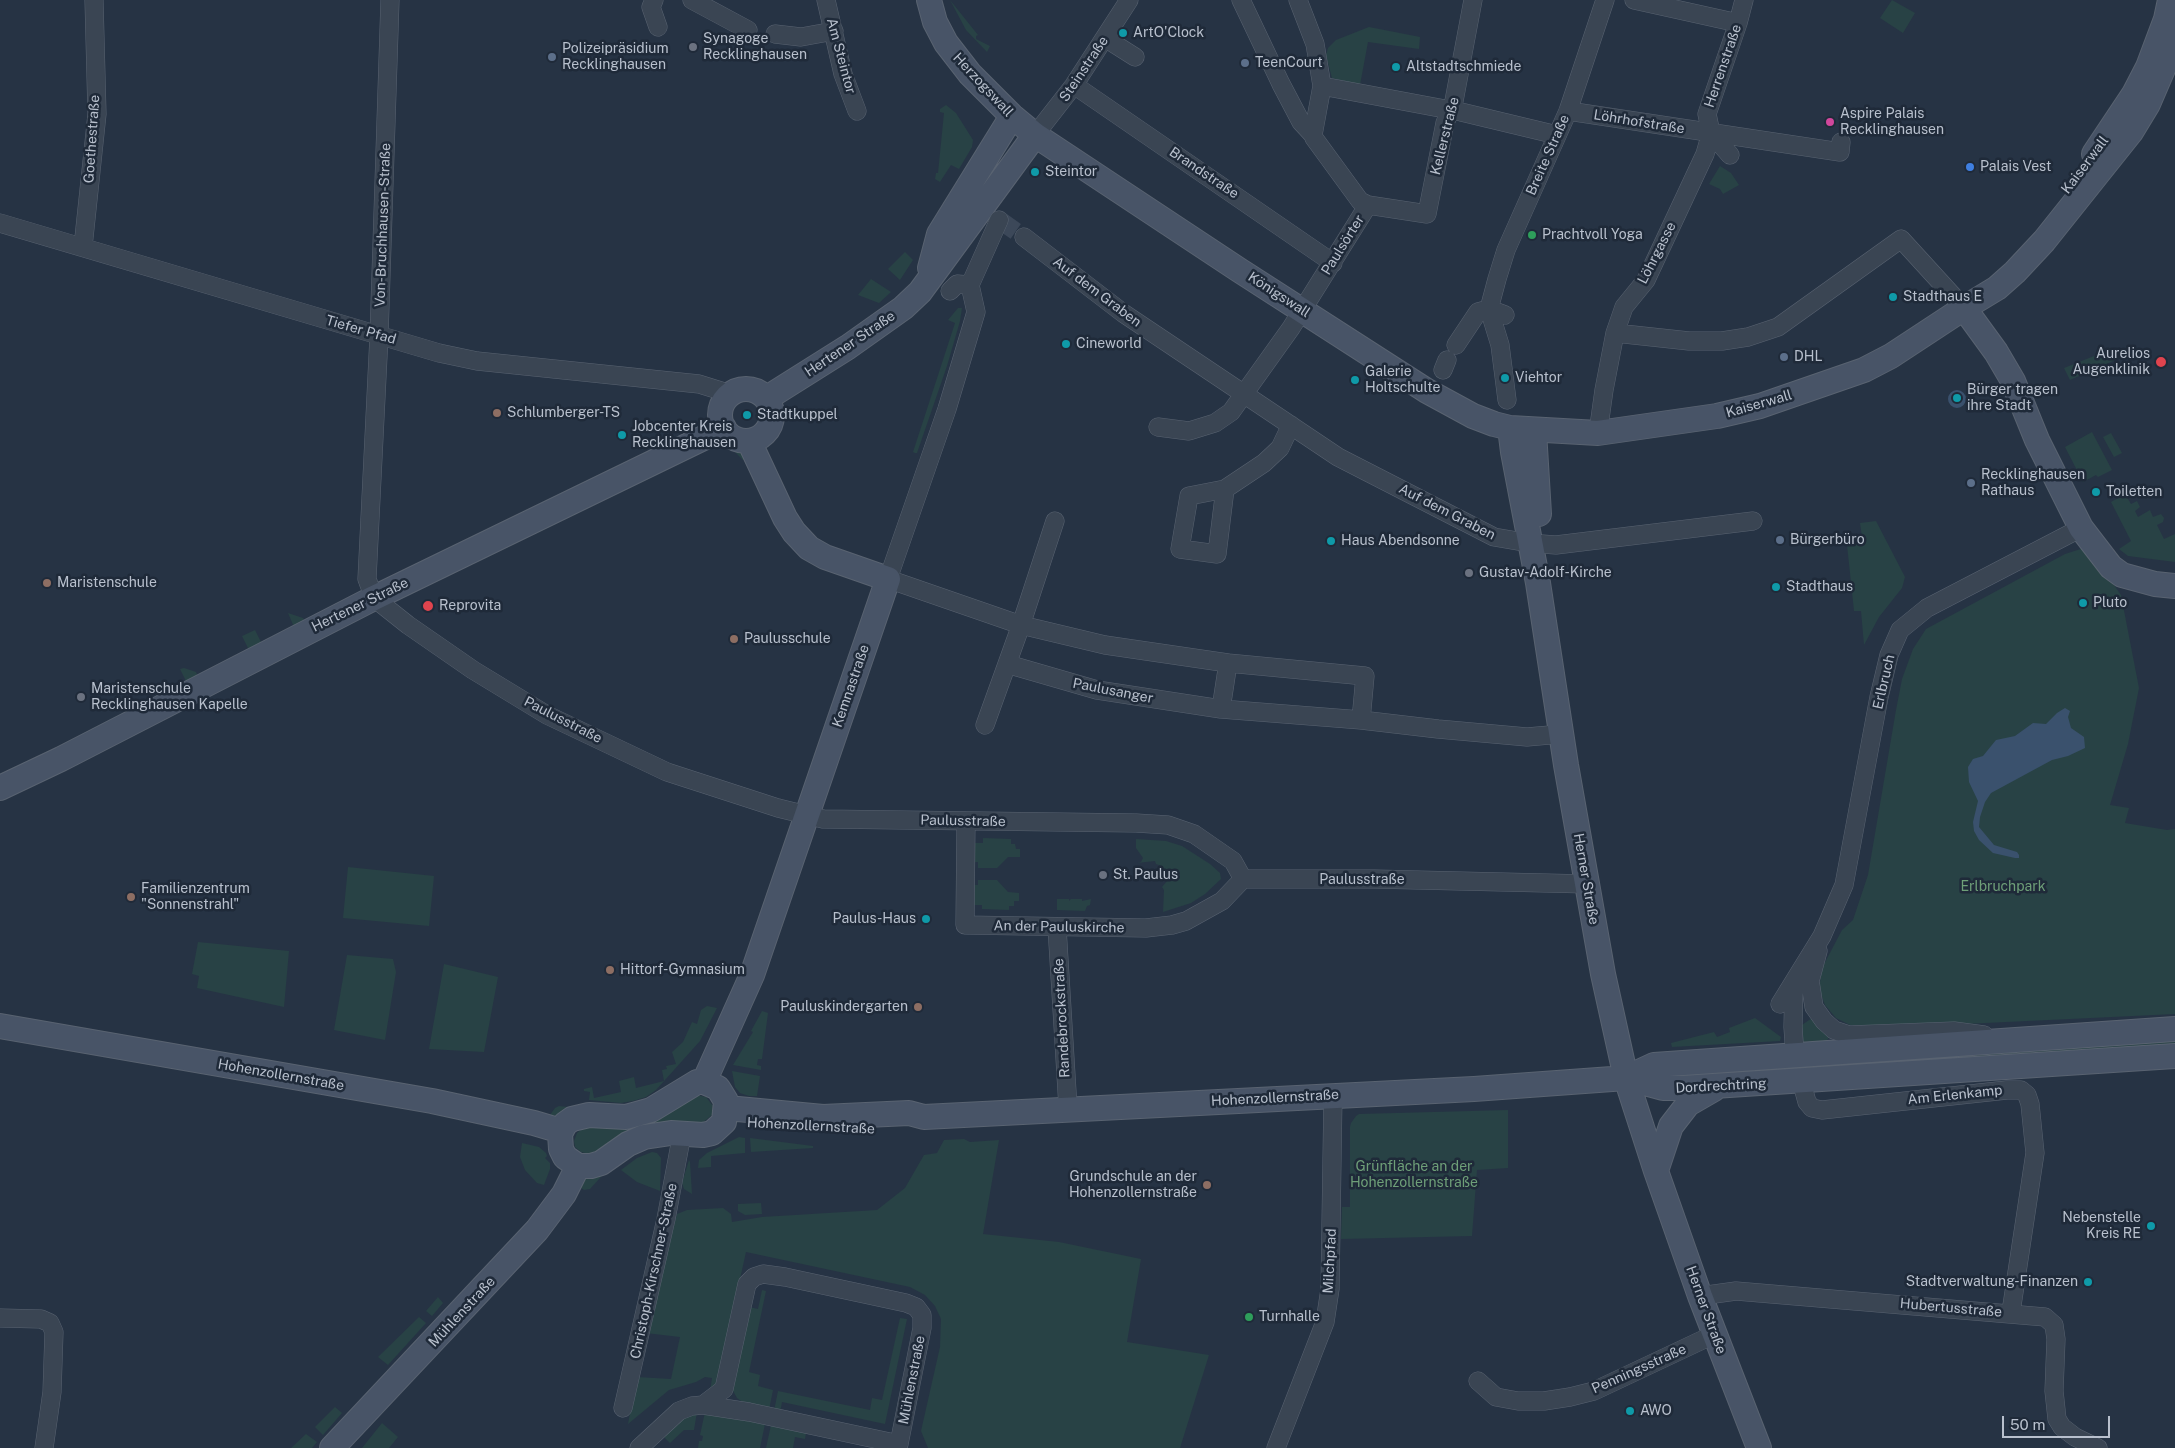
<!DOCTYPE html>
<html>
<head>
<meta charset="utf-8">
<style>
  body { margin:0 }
  #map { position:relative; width:2175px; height:1448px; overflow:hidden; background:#263344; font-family:"Public Sans",sans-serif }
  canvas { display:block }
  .scale { position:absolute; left:2002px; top:1416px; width:108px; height:22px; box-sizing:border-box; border:2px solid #b8c0cd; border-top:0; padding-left:6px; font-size:15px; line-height:18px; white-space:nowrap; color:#b8c0cd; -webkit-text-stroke:4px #1f2a39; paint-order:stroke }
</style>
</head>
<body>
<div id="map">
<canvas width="2175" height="1448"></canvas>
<div class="scale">50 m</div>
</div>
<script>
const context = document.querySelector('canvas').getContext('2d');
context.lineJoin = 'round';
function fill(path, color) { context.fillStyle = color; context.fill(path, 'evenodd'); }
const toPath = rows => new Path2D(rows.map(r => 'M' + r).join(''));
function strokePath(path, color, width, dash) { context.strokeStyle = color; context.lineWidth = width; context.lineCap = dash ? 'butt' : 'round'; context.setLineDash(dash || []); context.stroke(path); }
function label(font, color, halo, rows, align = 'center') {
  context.font = font + ' "Public Sans",sans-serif'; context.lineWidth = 5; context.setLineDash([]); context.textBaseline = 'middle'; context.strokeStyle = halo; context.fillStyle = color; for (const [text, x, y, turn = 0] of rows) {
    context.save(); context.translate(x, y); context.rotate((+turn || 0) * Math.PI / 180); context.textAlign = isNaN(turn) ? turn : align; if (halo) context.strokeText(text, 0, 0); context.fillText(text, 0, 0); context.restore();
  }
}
fill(toPath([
  [950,0,978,35,976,36,976,39,990,46,987,52,966,30],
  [1892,0,1915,13,1903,33,1880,18],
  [1369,27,1420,37,1419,49,1368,42,1360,85,1332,78,1326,55,1328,48,1336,40],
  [946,105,956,113,973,140,972,147,959,169,951,165,940,182,935,179,936,173,938,173,944,113,940,112,940,109],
  [1720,166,1731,173,1739,185,1723,194,1720,189,1709,184],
  [905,252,913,260,900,280,888,269],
  [871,279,891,292,879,303,858,295],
  [958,308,962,308,960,321,947,366,917,453,915,453,913,452,955,323,948,320],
  [2114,348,2120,358,2070,380,2064,368],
  [2092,432,2112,470,2098,477,2096,475,2083,482,2065,447],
  [2111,433,2122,453,2114,457,2103,437],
  [717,442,734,444,747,458,743,460,731,448,720,448],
  [2125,494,2131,504,2137,501,2140,507,2135,511,2138,517,2150,510,2153,517,2161,514,2164,518,2163,522,2157,525,2164,539,2175,534,2175,562,2128,556,2119,549,2131,541,2111,502],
  [1876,521,1905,577,1902,588,1879,617,1864,645,1861,611,1854,611,1847,545,1863,544,1860,523],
  [2087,547,2121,595,2139,688,2128,744,2110,805,2129,808,2125,823,2167,830,2175,829,2175,1014,1880,1028,1850,1025,1836,1018,1825,1005,1819,989,1822,968,1842,930,1853,920,1868,875,1896,710,1902,679,1913,649,1926,629,2065,554],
  [288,613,303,618,305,622,294,627],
  [255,630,262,644,249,650,242,636],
  [184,668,196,672,198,677,187,683,180,669],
  [983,838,1011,839,1011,844,1015,844,1016,849,1020,849,1020,857,1008,857,997,868,978,868,978,862,973,862,973,843,983,843],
  [1136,839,1166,841,1182,846,1210,864,1220,873,1221,879,1205,894,1191,903,1163,912,1164,890,1162,887,1167,881,1167,873,1162,866,1156,864,1155,861,1137,863,1141,862,1143,858,1136,848],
  [348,867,434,876,429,926,343,918],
  [978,880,997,880,1008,892,1019,893,1019,901,1014,901,1014,906,1009,906,1009,910,982,909,982,905,972,905,973,885,978,885],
  [1057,899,1069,899,1069,901,1071,899,1082,899,1082,901,1091,899,1090,905,1087,906,1085,911,1057,910],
  [198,942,289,951,284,1007,197,988,199,976,192,974],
  [347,955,393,959,396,972,385,1040,334,1030],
  [444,964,498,977,484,1052,429,1049],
  [707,1006,717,1008,700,1041,656,1090,646,1097,633,1101,621,1103,589,1100,590,1092,584,1091,584,1089,592,1087,594,1098,621,1092,619,1081,634,1077,636,1088,664,1081,662,1070,667,1069,666,1066,676,1064,672,1052,683,1042,692,1022,697,1024,701,1010],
  [762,1011,768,1013,762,1059,758,1059,757,1065,761,1066,761,1070,733,1065,753,1032,751,1031],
  [1755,1018,1781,1037,1780,1041,1672,1047,1671,1043,1714,1032,1717,1037,1730,1032,1729,1028],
  [1812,1018,1829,1037,1828,1039,1826,1041,1800,1042,1799,1027],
  [2175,1036,2175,1049,1666,1080,1665,1074],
  [732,1071,760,1076,757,1096,749,1096,740,1093,735,1087],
  [696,1095,706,1097,713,1106,712,1115,701,1124,594,1155,581,1152,575,1147,574,1141,577,1133,587,1125],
  [559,1106,577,1108,559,1116,550,1115,555,1108],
  [1508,1110,1508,1168,1477,1170,1472,1236,1341,1239,1342,1207,1350,1207,1350,1127,1351,1123,1356,1116,1359,1114],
  [739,1137,745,1138,745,1153,711,1156,711,1167,698,1168,699,1160,707,1153],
  [750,1138,813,1146,813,1148,751,1152],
  [964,1139,970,1142,999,1140,983,1234,1059,1242,1141,1259,1127,1342,1209,1355,1180,1448,928,1448,921,1431,940,1347,941,1319,935,1306,925,1295,910,1287,746,1252,717,1383,710,1392,712,1378,705,1377,696,1382,669,1390,628,1424,637,1377,671,1379,680,1337,646,1333,677,1214,687,1210,723,1208,731,1214,732,1222,762,1217,877,1210,905,1188,924,1155,937,1153,944,1140],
  [522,1143,539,1147,546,1153,547,1156,545,1158,550,1163,550,1169,544,1185,537,1183,525,1170,520,1157],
  [652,1152,657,1153,661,1158,660,1191,637,1182,621,1170,637,1158],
  [689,1160,690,1162,692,1194,684,1189,682,1183],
  [610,1167,590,1189,584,1190,580,1187,588,1176],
  [761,1203,762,1214,745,1215,738,1211,738,1204],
  [762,1290,766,1291,749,1372,760,1375,758,1386,773,1390,769,1410,745,1404,737,1398,732,1389,749,1307,758,1309],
  [438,1297,443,1303,432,1316,426,1311],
  [419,1317,426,1323,388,1365,378,1357],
  [900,1318,907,1319,885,1424,782,1402,780,1413,774,1411,778,1391,870,1410,872,1398,882,1400],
  [335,1407,342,1413,323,1435,315,1427],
  [697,1412,694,1430,684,1430,670,1443,663,1436,678,1420],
  [705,1412,765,1424,760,1448,698,1448,699,1441,702,1441,703,1436,700,1435],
  [382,1423,398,1437,389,1448,362,1448],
  [771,1425,806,1433,805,1439,795,1437,793,1448,766,1448],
  [306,1434,317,1442,312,1448,291,1448]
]), '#284245');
fill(toPath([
  '1948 399a9 9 0 1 1 18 0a9 9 0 1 1-18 0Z',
  [2065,708,2070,711,2068,717,2071,728,2084,737,2085,748,2068,756,2052,760,1991,793,1985,802,1980,817,1979,827,1994,845,2017,852,2019,855,2019,858,2015,858,1993,853,1979,840,1974,831,1973,822,1978,801,1969,782,1968,767,1973,759,1983,756,1996,740,2015,736,2033,723,2046,724,2057,713]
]), '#3a516d');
strokePath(toPath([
  [1001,221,1024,237]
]), '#3c4859', 18, [18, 9]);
const street = toPath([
  [390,0,379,336,367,579,374,598,408,625,473,670,547,715,667,772,778,808,823,819,1136,823,1168,825,1194,834,1233,861,1243,879],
  [654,0,651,7,658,27],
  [692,0,748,30],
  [826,0,843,74,857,111],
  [1241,0,1281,84,1301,122,1313,135],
  [1298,0,1315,44,1322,86,1313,135,1314,138,1360,201,1368,205,1427,214,1445,123,1454,101,1473,0],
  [1634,0,1738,23],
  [775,34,801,37,834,31],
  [1105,38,1135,57],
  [1074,85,1333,263],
  [1322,86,1461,112,1557,135],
  [1568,111,1840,152,1841,142],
  [1035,135,1074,85,1129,0],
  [1730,155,1711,133,1707,114,1738,23,1744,0],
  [999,220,970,285,976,312,947,409,888,579,1021,625,1055,521],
  [0,223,439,353,477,361,699,384,731,394],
  [1024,237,1123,313,1338,457,1494,537,1529,543],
  [83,247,97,114,94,0],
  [950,291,957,284,970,285],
  [1615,333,1689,341,1722,341,1748,337,1778,327,1901,239,1964,308],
  [1456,345,1478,312,1489,309,1505,315],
  [1443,370,1447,360],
  [1507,400,1500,345,1489,309,1497,279,1506,250,1568,111,1605,0],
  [1158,427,1189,431,1215,423,1231,412,1291,328,1368,205],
  [1598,433,1604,390,1615,333,1624,307,1646,280,1705,154,1711,133],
  [1225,489,1217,554,1180,549,1189,496,1225,489,1264,463,1280,448,1291,425],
  [1542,544,1556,545,1753,521],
  [1221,709,1228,663],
  [1361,720,1365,676,1228,663,1105,645,1021,625,1007,664,1097,690,1221,709,1361,720,1438,729,1527,737,1561,734],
  [985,725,1007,664],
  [966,821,965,925,1146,928,1172,925,1186,921,1222,901,1243,879],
  [1243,879,1374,879,1588,884],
  [1057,927,1068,1108],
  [1818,951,1810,981,1814,1007,1824,1021,1834,1030,1849,1035,1954,1031,1984,1035],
  [1794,982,1793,1027,1795,1057],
  [1780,1004,1822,936,1844,885,1879,697,1889,655,1900,630,1927,608,2081,528],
  [1801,1080,1807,1102,1812,1108,1822,1110,2007,1090,2021,1090,2027,1095,2030,1104,2035,1153,2011,1312],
  [1700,1296,1736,1291,2045,1317,2054,1325,2056,1339,2054,1391,2057,1419,2062,1427,2075,1437,2098,1448],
  [0,1318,41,1319,50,1323,54,1332,52,1392,44,1448],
  [1478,1381,1496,1397,1518,1401,1544,1401,1570,1397,1594,1391,1715,1334],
  [623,1408,666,1219,682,1134],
  [639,1448,679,1411,692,1406,703,1405,749,1412,899,1444,922,1328,922,1315,916,1307,906,1303,785,1277,763,1274,754,1277,747,1284,724,1389,703,1405],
  [1276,1448,1325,1322,1330,1289,1333,1095]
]);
const secondary = toPath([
  [929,0,935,22,946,43,970,74,1012,116,1035,135,1239,270,1427,391,1473,416,1494,424,1510,428,1598,433,1717,416,1760,406,1864,370,1891,356,1964,308,1997,288,2015,272,2044,241,2131,132,2148,104,2175,41],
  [2094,154,2134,94,2148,67,2166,19,2170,0],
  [930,268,939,234,1012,116],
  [1964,308,1996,352,2013,381,2037,440,2081,528,2111,567,2122,575,2155,584,2175,586],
  '720 415a26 26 0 1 1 52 0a26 26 0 1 1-52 0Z',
  [767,398,848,347,903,308,920,292,1035,135],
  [1510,428,1513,452,1538,583,1566,765,1603,974,1626,1078,1656,1171,1700,1296,1759,1448],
  [1534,431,1539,514],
  [0,788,61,759,374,598,724,428],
  [0,1026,432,1101,534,1123,561,1131],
  [1626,1078,1663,1088,1683,1088,2175,1056],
  [697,1082,704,1082,718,1088,726,1101,724,1122,712,1133,703,1135,671,1133,644,1137,628,1144,601,1163,591,1166,578,1166,565,1157,561,1149,560,1134,565,1124,572,1119,589,1115,626,1117,651,1110,697,1082],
  [704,1082,752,975,888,579,825,557,809,548,794,532,785,518,749,441],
  [727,1108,823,1117,909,1113,924,1117,1474,1089,1626,1078,1654,1065,2175,1029],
  [1656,1171,1671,1126,1688,1104,1714,1089],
  [332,1448,537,1230,564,1194,578,1166]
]);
strokePath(street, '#596371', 19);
strokePath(secondary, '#596371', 26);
strokePath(street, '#3a4553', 18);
strokePath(secondary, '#485467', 24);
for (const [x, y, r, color] of [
  [1123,33,5,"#0f9aa8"],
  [693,47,5,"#6b7280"],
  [552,57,5,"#5c6f8a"],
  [1245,63,5,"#5c6f8a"],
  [1396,67,5,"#0f9aa8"],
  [1830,122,5,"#d1479c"],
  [1970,167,5,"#3f7fe0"],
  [1035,172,5,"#0f9aa8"],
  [1532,235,5,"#2e9e5b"],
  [1893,297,5,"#0f9aa8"],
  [1066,344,5,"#0f9aa8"],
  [1784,357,5,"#5c6f8a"],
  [2161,362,6,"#e0444e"],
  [1505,378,5,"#0f9aa8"],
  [1355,380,5,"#0f9aa8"],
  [1957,398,5,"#0f9aa8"],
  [497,413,5,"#8d6e63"],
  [747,415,5,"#0f9aa8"],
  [622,435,5,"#0f9aa8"],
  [1971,483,5,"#5c6f8a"],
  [2096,492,5,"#0f9aa8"],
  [1780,540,5,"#5c6f8a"],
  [1331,541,5,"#0f9aa8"],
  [1469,573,5,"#6b7280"],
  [47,583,5,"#8d6e63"],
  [1776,587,5,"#0f9aa8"],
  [2083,603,5,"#0f9aa8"],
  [428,606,6,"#e0444e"],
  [734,639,5,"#8d6e63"],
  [81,697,5,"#6b7280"],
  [1103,875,5,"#6b7280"],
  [131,897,5,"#8d6e63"],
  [926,919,5,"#0f9aa8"],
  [610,970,5,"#8d6e63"],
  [918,1007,5,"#8d6e63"],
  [1207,1185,5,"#8d6e63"],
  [2151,1226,5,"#0f9aa8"],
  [2088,1282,5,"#0f9aa8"],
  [1249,1317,5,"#2e9e5b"],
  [1630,1411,5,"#0f9aa8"]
]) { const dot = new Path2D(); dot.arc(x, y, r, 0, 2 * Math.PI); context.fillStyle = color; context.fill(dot); strokePath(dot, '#1f2a39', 2); }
label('14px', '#b8c0cd', '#1f2a39', [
  ["ArtO'Clock",1133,33],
  ["Synagoge",703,39],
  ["Recklinghausen",703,55],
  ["Polizeipräsidium",562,49],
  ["Recklinghausen",562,65],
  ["TeenCourt",1255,63],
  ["Altstadtschmiede",1406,67],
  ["Aspire Palais",1840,114],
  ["Recklinghausen",1840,130],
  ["Palais Vest",1980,167],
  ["Steintor",1045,172],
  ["Prachtvoll Yoga",1542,235],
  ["Stadthaus E",1903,297],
  ["Cineworld",1076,344],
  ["Aurelios",2150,354,"right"],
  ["Augenklinik",2150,370,"right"],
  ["DHL",1794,357],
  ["Galerie",1365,372],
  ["Holtschulte",1365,388],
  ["Viehtor",1515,378],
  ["Bürger tragen",1967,390],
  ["ihre Stadt",1967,406],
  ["Schlumberger-TS",507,413],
  ["Stadtkuppel",757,415],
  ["Jobcenter Kreis",632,427],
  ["Recklinghausen",632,443],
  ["Recklinghausen",1981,475],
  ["Rathaus",1981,491],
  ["Toiletten",2106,492],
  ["Bürgerbüro",1790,540],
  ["Haus Abendsonne",1341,541],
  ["Gustav-Adolf-Kirche",1479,573],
  ["Maristenschule",57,583],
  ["Stadthaus",1786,587],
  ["Pluto",2093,603],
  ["Reprovita",439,606],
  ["Paulusschule",744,639],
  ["Maristenschule",91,689],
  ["Recklinghausen Kapelle",91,705],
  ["St. Paulus",1113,875],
  ["Familienzentrum",141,889],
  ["\"Sonnenstrahl\"",141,905],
  ["Paulus-Haus",916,919,"right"],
  ["Hittorf-Gymnasium",620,970],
  ["Pauluskindergarten",908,1007,"right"],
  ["Grundschule an der",1197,1177,"right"],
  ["Hohenzollernstraße",1197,1193,"right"],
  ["Nebenstelle",2141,1218,"right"],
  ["Kreis RE",2141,1234,"right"],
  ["Stadtverwaltung-Finanzen",2078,1282,"right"],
  ["Turnhalle",1259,1317],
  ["AWO",1640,1411]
], 'left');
label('14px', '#b8c0cd', '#1f2a39', [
  ["Am Steintor",841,56,75],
  ["Herrenstraße",1723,66,-71],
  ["Steinstraße",1084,69,-56],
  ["Herzogswall",983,85,47],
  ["Löhrhofstraße",1639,122,9],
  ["Kellerstraße",1445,136,-76],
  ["Goethestraße",92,139,-86],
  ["Breite Straße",1548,155,-66],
  ["Kaiserwall",2085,165,-53],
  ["Brandstraße",1204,173,34],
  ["Von-Bruchhausen-Straße",383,225,-88],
  ["Paulsörter",1343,245,-58],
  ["Löhrgasse",1657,253,-63],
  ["Auf dem Graben",1097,292,37],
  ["Königswall",1279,295,33],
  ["Tiefer Pfad",361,330,16],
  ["Hertener Straße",850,344,-34],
  ["Kaiserwall",1759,404,-16],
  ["Auf dem Graben",1447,512,27],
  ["Hertener Straße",360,605,-26],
  ["Erlbruch",1884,682,-77],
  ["Kemnastraße",851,686,-71],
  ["Paulusanger",1113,691,11],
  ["Paulusstraße",563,720,27],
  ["Paulusstraße",963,821,1],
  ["Herner Straße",1586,879,80],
  ["Paulusstraße",1362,880],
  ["An der Pauluskirche",1059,927,1],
  ["Randebrockstraße",1062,1018,-93],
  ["Hohenzollernstraße",281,1075,10],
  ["Dordrechtring",1721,1086,-3],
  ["Am Erlenkamp",1955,1095,-6],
  ["Hohenzollernstraße",1275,1098,-3],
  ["Hohenzollernstraße",811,1126,3],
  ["Milchpfad",1330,1261,-87],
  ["Christoph-Kirschner-Straße",654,1271,-78],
  ["Hubertusstraße",1951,1308,5],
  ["Herner Straße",1706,1310,70],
  ["Mühlenstraße",462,1312,-47],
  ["Penningsstraße",1639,1369,-24],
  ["Mühlenstraße",912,1380,-79]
]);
label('14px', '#6e9f78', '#1f2a39', [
  ["Erlbruchpark",2003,887],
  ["Grünfläche an der",1414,1167],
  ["Hohenzollernstraße",1414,1183]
]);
</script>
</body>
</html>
